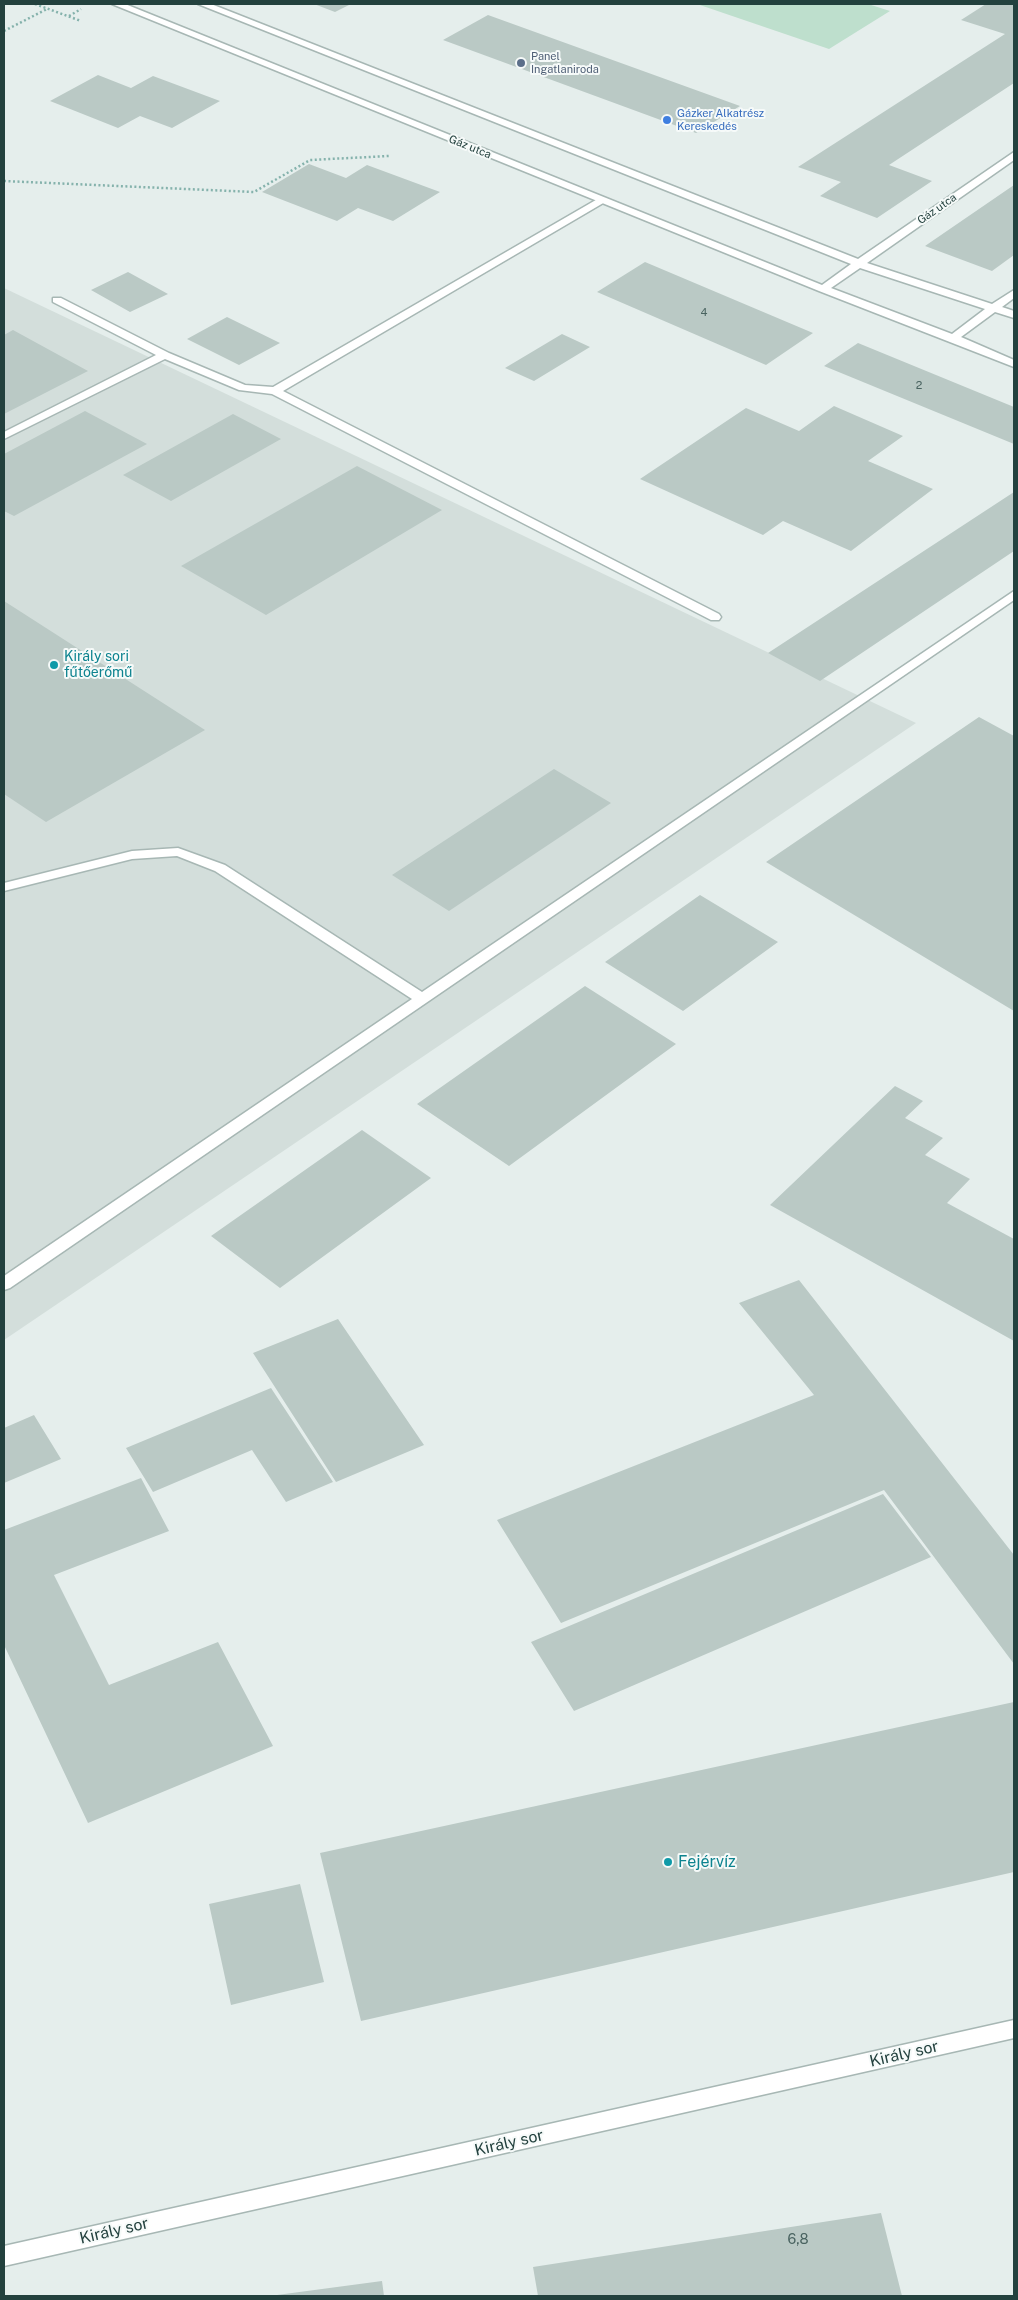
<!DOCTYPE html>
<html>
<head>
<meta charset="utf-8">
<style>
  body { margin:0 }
  #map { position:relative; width:1018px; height:2300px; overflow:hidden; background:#e5eeec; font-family:"Public Sans",sans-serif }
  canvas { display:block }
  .frame { position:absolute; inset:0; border:5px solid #23413e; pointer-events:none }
</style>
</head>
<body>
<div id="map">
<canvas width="1018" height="2300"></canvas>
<div class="frame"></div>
</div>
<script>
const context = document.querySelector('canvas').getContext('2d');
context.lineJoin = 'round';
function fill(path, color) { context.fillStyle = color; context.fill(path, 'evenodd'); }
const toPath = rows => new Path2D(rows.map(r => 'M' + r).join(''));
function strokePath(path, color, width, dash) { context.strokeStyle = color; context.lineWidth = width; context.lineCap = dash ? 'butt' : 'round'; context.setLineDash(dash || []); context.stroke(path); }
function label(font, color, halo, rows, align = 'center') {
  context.font = font + ' "Public Sans",sans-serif'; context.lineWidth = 4; context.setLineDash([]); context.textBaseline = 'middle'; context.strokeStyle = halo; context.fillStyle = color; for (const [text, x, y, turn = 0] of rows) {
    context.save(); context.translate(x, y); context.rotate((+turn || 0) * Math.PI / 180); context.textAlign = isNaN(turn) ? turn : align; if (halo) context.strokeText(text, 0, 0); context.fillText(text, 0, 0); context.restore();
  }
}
fill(toPath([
  [4,288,916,723,4,1340]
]), '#d3dedb');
fill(toPath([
  [697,4,868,4,890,11,829,49]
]), '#bedfcd');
fill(toPath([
  [314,4,351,4,335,12],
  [986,4,1014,4,1014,83,889,165,932,181,877,218,820,196,841,182,798,167,1005,34,961,20],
  [488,15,740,106,696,133,443,40],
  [98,75,131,88,153,76,220,101,172,128,140,116,118,128,50,101],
  [309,164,346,178,367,165,440,192,393,221,358,208,337,221,262,192],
  [1014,185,1014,255,992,271,925,246],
  [645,262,813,333,766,365,597,292],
  [128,272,168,294,130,312,91,290],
  [227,317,280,343,239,365,187,339],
  [13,330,88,371,4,414,4,335],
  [562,334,590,347,534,381,505,368],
  [858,343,1014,407,1014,444,824,366],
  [834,406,903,436,868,461,933,489,851,551,783,521,763,535,640,479,746,408,799,431],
  [85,411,147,444,14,516,4,511,4,454],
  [233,414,281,439,171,501,123,475],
  [357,466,442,510,266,615,181,566],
  [1014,492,1014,551,820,681,768,653],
  [4,601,205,730,46,822,4,794],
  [979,717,1014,736,1014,1011,766,862],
  [554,769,611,803,449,911,392,875],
  [700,895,778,942,683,1011,605,962],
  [585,986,676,1044,509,1166,417,1104],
  [895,1086,923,1101,905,1118,943,1138,925,1155,970,1179,947,1203,1014,1239,1014,1341,770,1205],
  [362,1130,431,1178,280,1288,211,1236],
  [799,1280,1014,1555,1014,1664,884,1490,561,1623,497,1520,814,1395,739,1303],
  [338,1319,424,1445,336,1482,253,1353],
  [271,1388,333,1482,286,1502,252,1450,153,1492,126,1448],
  [34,1415,61,1459,4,1483,4,1428],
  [141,1478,169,1531,54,1575,109,1685,218,1642,273,1746,88,1823,4,1645,4,1530],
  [883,1494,931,1557,574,1711,531,1642],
  [1014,1702,1014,1872,361,2021,320,1853],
  [300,1884,324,1982,231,2005,209,1904],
  [881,2213,902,2296,538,2296,533,2267],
  [382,2281,384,2296,277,2296,277,2295]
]), '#bac9c5');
const lane = toPath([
  [601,197,606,200,605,202,283,391,719,614,721,617,719,620,711,620,272,394,239,390,165,359,4,439,4,432,156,355,53,302,53,298,61,298,169,353,245,385,273,387,601,197],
  [1014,591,1014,600,10,1288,4,1290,4,1276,412,999,215,871,177,856,132,859,4,891,4,883,132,851,178,848,225,865,422,992,1014,591]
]);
const street = toPath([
  [112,4,125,4,822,285,851,264,198,4,211,4,858,259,1014,152,1014,160,867,263,992,304,1014,290,1014,298,1002,307,1014,311,1014,318,995,312,961,337,1014,360,1014,367,819,291,112,4],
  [860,268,985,309,952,334,831,288,860,268],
  [1014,2020,1014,2038,4,2266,4,2246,1014,2020]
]);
strokePath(lane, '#a7b7b4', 3);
strokePath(street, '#a7b7b4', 3);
strokePath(toPath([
  [35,4,81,21],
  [69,16,81,9],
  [4,31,47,9],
  [4,181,254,192,310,160,389,156]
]), '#85b2ac', 2.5, [2, 2.5]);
fill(lane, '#fff');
fill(street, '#fff');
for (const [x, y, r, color] of [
  [521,63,5,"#5c6f8a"],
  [667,120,5,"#3f7fe0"],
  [54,665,5,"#0f9aa8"],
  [668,1862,5,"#0f9aa8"]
]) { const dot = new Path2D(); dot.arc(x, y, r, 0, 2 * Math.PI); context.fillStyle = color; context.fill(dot); strokePath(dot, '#f6faf9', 2); }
label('11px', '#4e5e75', '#f6faf9', [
  ["Panel",531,57],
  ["Ingatlaniroda",531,70]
], 'left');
label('11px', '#366cbe', '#f6faf9', [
  ["Gázker Alkatrész",677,114],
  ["Kereskedés",677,127]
], 'left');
label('11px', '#23413e', '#f6faf9', [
  ["Gáz utca",470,147,22],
  ["Gáz utca",937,209,-35]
]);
label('11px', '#496360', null, [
  ["4",704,313],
  ["2",919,386]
]);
label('14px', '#0d838f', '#f6faf9', [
  ["Király sori",64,657],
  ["fűtőerőmű",64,673]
], 'left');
label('14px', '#496360', null, [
  ["6,8",798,2240]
]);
label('16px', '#0d838f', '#f6faf9', [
  ["Fejérvíz",678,1862]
], 'left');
label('16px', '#23413e', '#f6faf9', [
  ["Király sor",904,2054,-13],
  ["Király sor",509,2143,-13],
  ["Király sor",114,2231,-13]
]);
</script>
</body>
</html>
